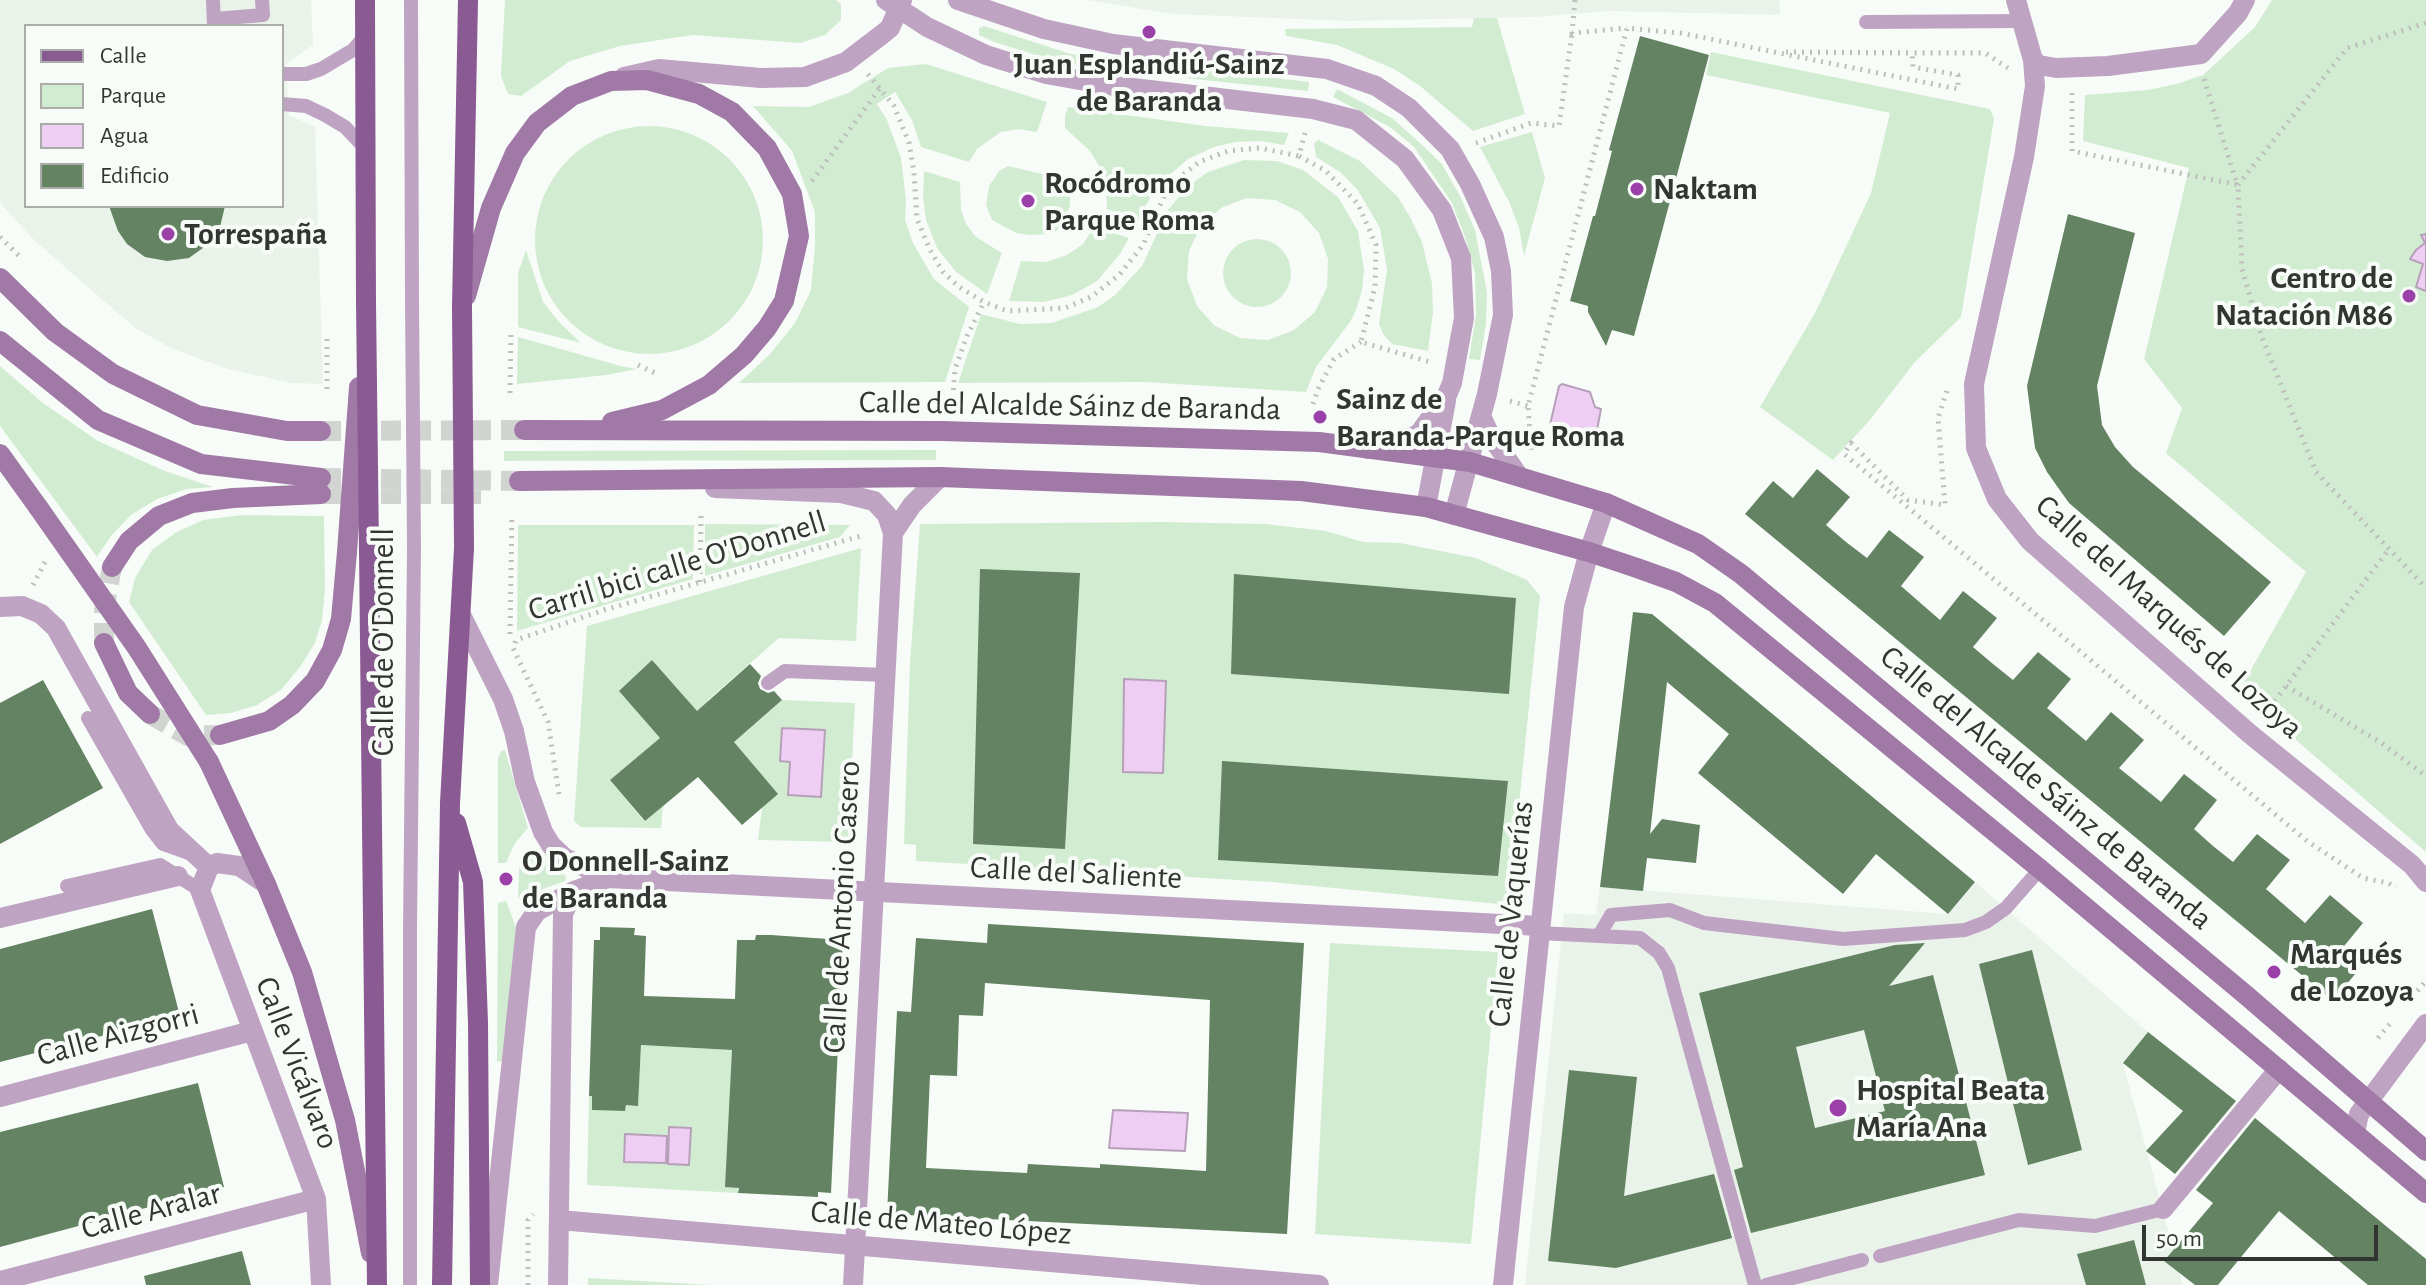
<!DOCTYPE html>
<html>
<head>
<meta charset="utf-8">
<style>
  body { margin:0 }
  #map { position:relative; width:2426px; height:1285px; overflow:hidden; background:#f8fcf8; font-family:"Alegreya Sans",sans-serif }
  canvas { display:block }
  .legend { position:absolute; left:24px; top:24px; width:260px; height:184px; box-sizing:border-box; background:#f8fcf8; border:2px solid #a9aca9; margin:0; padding:10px 14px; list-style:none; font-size:24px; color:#333533 }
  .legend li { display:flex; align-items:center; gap:16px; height:40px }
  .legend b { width:40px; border:2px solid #a9aca9 }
  .scale { position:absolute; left:2142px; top:1225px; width:236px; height:36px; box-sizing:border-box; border:4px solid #333533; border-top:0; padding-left:10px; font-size:24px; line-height:28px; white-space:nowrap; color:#333533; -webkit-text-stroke:6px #f8fcf8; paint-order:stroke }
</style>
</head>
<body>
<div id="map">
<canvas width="2426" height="1285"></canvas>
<ul class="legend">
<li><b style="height:10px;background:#8a5a92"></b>Calle</li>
<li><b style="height:22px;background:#d2ecd2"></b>Parque</li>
<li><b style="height:22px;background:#eecef3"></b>Agua</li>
<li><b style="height:22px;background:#638363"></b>Edificio</li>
</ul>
<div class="scale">50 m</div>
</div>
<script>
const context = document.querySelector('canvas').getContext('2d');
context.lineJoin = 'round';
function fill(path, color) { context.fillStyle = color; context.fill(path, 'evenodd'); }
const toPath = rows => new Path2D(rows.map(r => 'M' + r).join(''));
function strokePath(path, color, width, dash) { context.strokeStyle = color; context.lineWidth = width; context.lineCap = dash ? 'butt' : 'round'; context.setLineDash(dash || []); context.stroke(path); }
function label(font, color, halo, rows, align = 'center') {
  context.font = font + ' "Alegreya Sans",sans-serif'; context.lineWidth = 8; context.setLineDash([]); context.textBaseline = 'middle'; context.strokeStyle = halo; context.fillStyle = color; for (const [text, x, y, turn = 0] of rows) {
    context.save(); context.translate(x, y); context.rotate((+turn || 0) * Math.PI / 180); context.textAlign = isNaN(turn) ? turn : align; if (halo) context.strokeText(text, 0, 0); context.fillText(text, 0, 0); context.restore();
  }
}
fill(toPath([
  [0,0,311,0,313,45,286,64,289,115,315,127,323,384,291,383,228,369,173,349,135,328,34,240,0,203],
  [26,26,282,26,282,206,26,206],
  [1087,0,1779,0,1780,15,1610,11,1535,17,1348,21,1173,14],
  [1975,882,2148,1032,2123,1063,2183,1285,1525,1285,1564,913,1596,915,1600,887,1948,914]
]), '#e9f3e9');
fill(toPath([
  [505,0,836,0,841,4,841,20,825,35,800,43,693,35,620,46,570,61,521,96,508,94,501,76],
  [2272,0,2426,0,2426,852,2239,691,2306,572,2166,453,2182,408,2144,359,2189,168,2083,141,2085,95,2148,90,2180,83,2203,75,2255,27],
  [1474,18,1497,18,1525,114,1473,131,1420,86,1394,69,1337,45,1286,36,1285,29,1472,27],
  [984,26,1071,54,1309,82,1308,91,1099,69,1048,59,994,42,979,35,979,28],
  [1711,52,1990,109,1994,119,1961,317,1915,362,1869,421,1833,460,1760,407,1816,311,1871,193,1890,113,1706,75],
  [926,64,1047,102,1037,132,1019,129,1001,132,977,149,969,162,921,147,912,120,895,92,877,104,887,120,901,158,906,200,905,220,913,243,934,279,969,307,945,382,739,383,770,354,795,323,811,290,815,246,815,212,792,151,753,106,809,107,848,93,888,68],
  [1337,89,1392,118,1420,143,1442,164,1461,198,1475,230,1487,292,1486,324,1480,360,1469,359,1476,314,1475,273,1465,237,1452,203,1414,147,1390,127,1333,97],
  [1068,107,1206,126,1289,133,1284,145,1260,141,1235,142,1214,147,1188,159,1156,187,1138,220,1107,209,1106,185,1099,166,1090,151,1065,128,1065,116],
  '535 240a114 114 0 1 1 228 0a114 114 0 1 1-228 0Z',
  [1532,132,1545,178,1524,256,1519,228,1509,202,1480,147],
  [1318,140,1360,161,1398,197,1410,217,1422,242,1432,283,1433,312,1428,351,1392,344,1383,334,1379,324,1387,270,1380,228,1357,189,1340,172,1316,157,1314,144],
  [1244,160,1277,161,1303,170,1338,197,1358,231,1364,270,1362,290,1356,310,1350,322,1316,367,1306,392,1144,382,958,383,981,314,1020,324,1052,323,1098,307,1115,295,1142,266,1168,210,1187,187,1208,172],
  [1247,198,1275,200,1300,212,1319,233,1328,259,1327,287,1315,312,1294,330,1268,340,1240,338,1215,326,1197,306,1187,279,1189,251,1201,226,1221,208],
  [1008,166,1064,179,1070,192,1070,206,1062,226,1052,234,1029,235,1016,233,992,220,986,205,989,186,999,171],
  [924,171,960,182,961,210,966,224,976,237,1002,253,987,294,956,272,937,248,926,220,923,196],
  [1094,227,1129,238,1120,254,1097,281,1072,295,1044,302,1009,301,1021,261,1046,262,1067,255,1083,244],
  '1223 273a34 34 0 1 1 68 0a34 34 0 1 1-68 0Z',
  [526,250,543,302,559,322,581,343,518,327,518,273],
  [518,337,621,366,637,369,607,375,517,384],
  [0,366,43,403,98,441,165,471,213,487,187,489,157,499,131,515,111,536,97,557,0,426],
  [936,450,936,460,504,461,504,451],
  [242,515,324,516,325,590,322,620,315,643,300,667,281,690,257,705,231,713,206,715,129,602,135,578,152,550,175,533,203,520],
  [1162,522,1266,524,1326,531,1363,542,1400,543,1476,558,1527,580,1540,596,1509,905,1272,882,916,861,916,845,904,844,910,662,920,524],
  [705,524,850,525,840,537,705,576],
  [518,525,694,525,693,579,517,631],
  [861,548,856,641,779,638,708,700,708,713,690,712,688,701,652,660,620,691,655,732,667,733,610,780,644,821,663,806,661,828,581,827,574,821,587,626],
  [782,700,855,703,848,842,758,840,762,808,742,752,729,736,742,735],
  [505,750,528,828,515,843,506,863,498,863,498,758,501,751],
  [541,848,566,877,565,881,543,889,524,907,518,898,519,868,525,859],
  [506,901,516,927,505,1062,497,1061,498,903],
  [1330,943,1498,952,1471,1244,1315,1234],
  [641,1045,732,1050,731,1095,738,1193,587,1185,589,1096,592,1096,592,1110,625,1111,626,1105,638,1105],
  [588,1278,713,1285,588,1285]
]), '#d2ecd2');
const water = toPath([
  [2426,234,2426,291,2416,287,2423,264,2410,259,2416,250,2425,243,2421,235,2426,234],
  [1562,384,1590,392,1595,407,1601,409,1596,435,1550,425,1559,386,1562,384],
  [1124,679,1166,681,1163,773,1123,772,1124,679],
  [782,728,825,730,821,797,788,795,790,762,780,761,782,728],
  [1113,1110,1188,1113,1185,1151,1109,1148,1113,1110],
  [669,1127,691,1128,689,1165,668,1164,669,1127],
  [625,1134,667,1136,666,1163,624,1162,625,1134]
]);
fill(water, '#eecef3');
strokePath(water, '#b6a0b9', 2);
fill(toPath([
  [1640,36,1709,55,1634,336,1612,330,1606,346,1588,312,1588,306,1570,301,1593,216,1595,216,1612,151,1609,150],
  [109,206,225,206,220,227,207,245,189,258,167,261,145,257,127,244,118,231],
  [2068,214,2135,233,2097,386,2102,425,2115,447,2133,467,2271,582,2224,636,2069,503,2047,472,2035,448,2027,386],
  [1817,469,1850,497,1826,525,1846,542,1867,558,1889,530,1924,557,1901,586,1940,620,1963,591,1997,618,1973,647,1993,664,2013,680,2038,652,2071,679,2047,708,2067,725,2086,741,2111,712,2144,740,2119,768,2161,802,2184,774,2217,800,2194,829,2213,846,2233,862,2257,834,2290,860,2266,889,2305,923,2330,895,2363,923,2340,951,2360,968,2333,1001,1745,514,1773,481,1793,498],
  [980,569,1080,573,1065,849,973,844],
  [1234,574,1516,598,1509,694,1231,674],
  [1633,612,1652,614,1975,882,1948,914,1876,854,1843,894,1698,773,1729,734,1667,682,1650,834,1662,819,1700,825,1696,863,1647,858,1643,891,1600,887],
  [652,660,697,711,750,664,761,676,758,683,760,689,768,693,774,691,782,700,734,742,778,794,742,825,698,777,645,821,610,780,660,738,619,691],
  [43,680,103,788,0,844,0,703],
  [1222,761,1508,781,1498,876,1218,860],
  [152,909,180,1016,0,1062,0,949],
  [988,924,1304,943,1287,1234,887,1214,897,1011,911,1012,916,938,987,943],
  [985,983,1210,1000,1206,1171,1100,1164,1100,1168,1028,1164,1027,1173,926,1168,930,1075,957,1076,959,1015,983,1016],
  [600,927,635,928,634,935,646,936,644,996,735,999,737,940,755,940,756,935,771,935,843,940,831,1193,818,1192,818,1197,738,1193,739,1188,725,1187,732,1050,641,1045,638,1106,626,1105,625,1111,592,1110,592,1096,589,1096,594,940,600,940],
  [1925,943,1889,986,1933,975,1985,1175,1751,1233,1734,1170,1743,1167,1699,993,1895,945],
  [1864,1030,1885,1111,1815,1128,1796,1047],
  [2032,950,2082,1150,2028,1165,1979,964],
  [2148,1032,2236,1101,2175,1174,2146,1151,2183,1111,2123,1063],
  [1569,1070,1637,1077,1624,1196,1714,1174,1732,1238,1616,1268,1548,1261],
  [198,1083,224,1187,0,1247,0,1132],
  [2255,1118,2426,1259,2426,1285,2368,1285,2279,1211,2218,1285,2195,1285,2164,1261,2213,1203,2196,1190],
  [2134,1240,2146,1285,2086,1285,2077,1254],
  [242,1251,251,1285,146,1285,144,1276]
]), '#638363');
strokePath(toPath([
  [321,431,524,430],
  [321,478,519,481],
  [321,494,481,494],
  [104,643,104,610,112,567],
  [150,714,188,736,220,735]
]), '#d1d4d1', 20, [20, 10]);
strokePath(toPath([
  [1575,0,1572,33,1627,28],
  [1786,52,1912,53],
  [868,74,894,106,909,143,914,172,917,219,930,250,943,272,959,287,984,302,1007,311,1065,308,1091,297,1119,275,1143,245,1168,187,1199,162,1228,151,1260,148,1299,156],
  [2204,79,2237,184],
  [2072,93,2072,151,2238,185,2242,269,2261,335,2316,472,2426,588],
  [1305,133,1299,156,1326,171,1358,204,1376,245,1375,287,1361,342,1430,362],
  [1476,143,1531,123,1559,126,1572,33],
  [812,181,880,88],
  [2238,185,2347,48,2426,23],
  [0,237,22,259],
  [327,339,327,393],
  [638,365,659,375],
  [1947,391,1938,418,1945,505,1908,500,1851,443,1844,454,2307,841,2363,878,2388,883,2396,888],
  [510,393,511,332],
  [1510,401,1528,406],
  [1313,404,1318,389,1334,359,1361,342],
  [952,406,955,369,967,336,984,302],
  [1531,450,1528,406,1627,28,1680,33,1958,89,1958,75,1913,67,1912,53,1985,53,2008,68],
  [700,582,701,516],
  [33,585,45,562],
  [510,634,512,515],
  [2286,686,2380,742,2426,776],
  [2265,714,2389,549],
  [559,794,548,722,513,648,516,640,604,610,864,535],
  [2407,1003,2426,981],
  [2378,1038,2393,1020],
  [528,1285,528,1220,533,1214]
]), '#bcbfbc', 5, [2, 6]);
strokePath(toPath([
  [213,0,214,26],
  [411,0,412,300],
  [214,19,263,15,262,0],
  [1866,22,2023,21],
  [282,74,306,74,321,69,353,50,365,36],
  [282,104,306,106,325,115,345,127,365,148],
  [768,683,785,671,885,675],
  [88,718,152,830,163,844,194,855],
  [67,886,160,865,200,890],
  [1539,933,1640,938,1659,953,1668,968,1755,1285],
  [1600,934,1611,915,1670,910,1704,923,1843,939,1965,930,1986,922,2006,908,2040,869],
  [1880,1256,2019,1220,2095,1226,2163,1209],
  [410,1285,410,929,414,548],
  [1766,1285,1862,1260]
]), '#bfa3c3', 14);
strokePath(toPath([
  [886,0,927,27,986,55,1046,74,1107,85,1313,109,1356,120,1405,159,1442,210,1461,258,1464,318,1452,383,1447,395,1418,435,1368,449],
  [958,0,1044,29,1113,44,1327,69,1376,86,1409,108,1450,149,1470,184,1494,237,1501,271,1503,315,1487,394,1454,515],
  [2016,0,2033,60,2035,86,2024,157,1974,384,1976,448,1997,499,2030,541,2250,734,2412,865,2426,882],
  [2033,60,2039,65,2056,68,2108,66,2201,54,2238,13,2245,0],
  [624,77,659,69,761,78,805,77,846,62,880,36,890,28,902,0],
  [1481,416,1490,435,1518,475],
  [715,488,841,493,874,501,887,515,893,533,853,1285],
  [1426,507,1446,401],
  [893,533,912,505,940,477],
  [0,607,22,606,41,614,56,628,169,830,209,867],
  [462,617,503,699,514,731,525,782,543,832,551,845,565,858,608,878,1540,926],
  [266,884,239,866,217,863,209,867,200,890,316,1199,321,1285],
  [0,918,178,876],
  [0,1097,252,1031],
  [2355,1132,2359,1114,2426,1024],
  [2163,1209,2279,1069],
  [559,1220,1319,1285],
  [0,1281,316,1199],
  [488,1285,526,927,537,911,574,891,608,878],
  [558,1285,563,914,574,891],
  [1503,1285,1574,607,1589,552,1606,503]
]), '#bfa3c3', 20);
strokePath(toPath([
  [0,278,55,332,113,374,197,415,287,431,321,431],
  [466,296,491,208,515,153,537,123,572,96,611,81,647,80,699,94,732,112,767,148,792,194,799,236,784,301,767,328,744,355,709,385,662,410,612,422],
  [0,341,98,420,201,464,321,478],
  [524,430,941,431,1319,442,1470,462,1606,503,1698,544,1741,574,2247,996,2426,1151],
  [0,454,38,507],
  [519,481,940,477,1301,491,1426,507,1589,552,1637,568,1676,582,1715,603,2040,869,2426,1193],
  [112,567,129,541,159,516,192,503,233,498,321,494],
  [104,643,128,693,150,714],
  [220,735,269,721,292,705,315,681,332,650,341,619,347,552],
  [209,762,266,884,302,972,345,1120,371,1253]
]), '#a179a7', 20);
strokePath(toPath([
  [365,0,366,303],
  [462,307,468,0],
  [369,549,377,1285],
  [456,823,473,882,478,1023,480,1285],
  [442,1285,450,803,464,548]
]), '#8a5a92', 20);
strokePath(toPath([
  [412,300,414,548]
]), '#bfa3c3', 14);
strokePath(toPath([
  [38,507,137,648,209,762],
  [347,552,359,387]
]), '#a179a7', 20);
strokePath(toPath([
  [366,303,369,549],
  [462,307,464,548]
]), '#8a5a92', 20);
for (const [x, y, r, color] of [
  [1149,32,8,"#9b3fa9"],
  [1637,189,8,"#9b3fa9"],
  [1028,201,8,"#9b3fa9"],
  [168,234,8,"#9b3fa9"],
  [2409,296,8,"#9b3fa9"],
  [1320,417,8,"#9b3fa9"],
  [506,879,8,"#9b3fa9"],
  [2274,972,8,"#9b3fa9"],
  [1838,1108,10,"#9b3fa9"]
]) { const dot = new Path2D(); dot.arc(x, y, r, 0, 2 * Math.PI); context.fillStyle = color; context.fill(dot); strokePath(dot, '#f8fcf8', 3); }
label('bold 32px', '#333533', '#f8fcf8', [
  ["Juan Esplandiú-Sainz",1149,64,"center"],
  ["de Baranda",1149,101,"center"],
  ["Rocódromo",1044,183],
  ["Parque Roma",1044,220],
  ["Naktam",1653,189],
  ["Torrespaña",184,234],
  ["Centro de",2393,278,"right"],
  ["Natación M86",2393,315,"right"],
  ["Sainz de",1336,399],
  ["Baranda-Parque Roma",1336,436],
  ["O Donnell-Sainz",522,861],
  ["de Baranda",522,898],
  ["Marqués",2290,954],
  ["de Lozoya",2290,991],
  ["Hospital Beata",1856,1090],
  ["María Ana",1856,1127]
], 'left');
label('32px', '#333533', '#f8fcf8', [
  ["Calle del Alcalde Sáinz de Baranda",1070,406,1],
  ["Carril bici calle O'Donnell",677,566,-17],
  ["Calle del Marqués de Lozoya",2169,617,42],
  ["Calle de O'Donnell",383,642,-90],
  ["Calle del Alcalde Sáinz de Baranda",2046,788,40],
  ["Calle del Saliente",1076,873,3],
  ["Calle de Antonio Casero",842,907,-87],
  ["Calle de Vaquerías",1511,914,-84],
  ["Calle Aizgorri",118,1035,-15],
  ["Calle Vicálvaro",297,1063,69],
  ["Calle Aralar",151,1211,-15],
  ["Calle de Mateo López",941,1223,5]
]);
</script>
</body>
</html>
